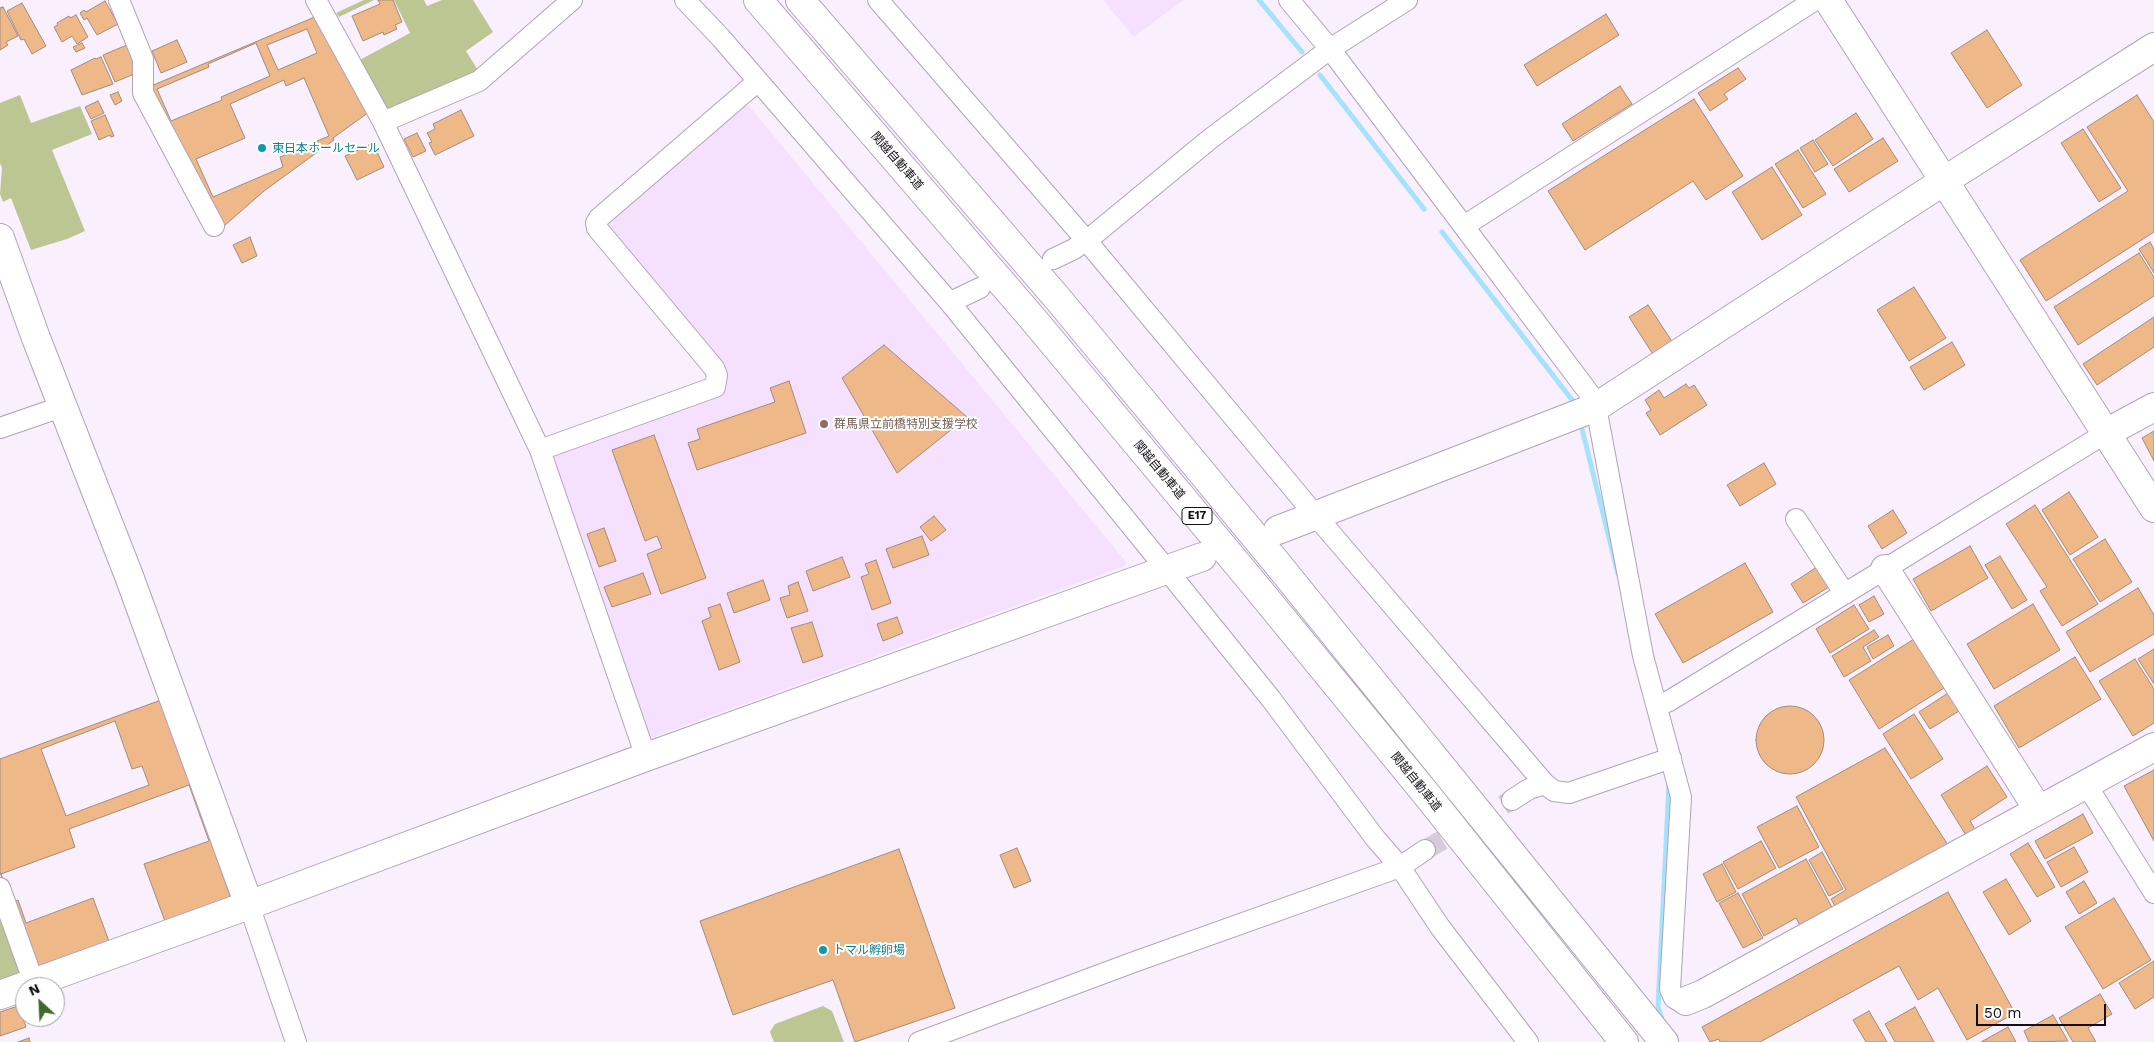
<!DOCTYPE html>
<html>
<head>
<meta charset="utf-8">
<style>
  body { margin:0 }
  #map { position:relative; width:2154px; height:1042px; overflow:hidden; background:#f9effd; font-family:"Work Sans",sans-serif }
  canvas { display:block }
  .north { position:absolute; left:15px; top:977px; width:50px; height:50px; box-sizing:border-box; background:#fff; border:1px solid #a19fa2; border-radius:50%; rotate:335deg; font-size:14px; font-weight:700; line-height:20px; text-align:center; color:#140f16 }
  .north::after { content:''; display:block; margin:auto; width:18px; height:22px; background:#3f6a27; clip-path:polygon(50% 0,100% 100%,50% 72%,0 100%) }
  .scale { position:absolute; left:1976px; top:1004px; width:130px; height:22px; box-sizing:border-box; border:2px solid #140f16; border-top:0; padding-left:6px; font-size:15px; line-height:18px; white-space:nowrap; color:#140f16; -webkit-text-stroke:4px #fff; paint-order:stroke }
</style>
</head>
<body>
<div id="map">
<canvas width="2154" height="1042"></canvas>
<div class="north">N</div>
<div class="scale">50 m</div>
</div>
<script>
const context = document.querySelector('canvas').getContext('2d');
context.lineJoin = 'round';
function fill(path, color) { context.fillStyle = color; context.fill(path, 'evenodd'); }
const toPath = rows => new Path2D(rows.map(r => 'M' + r).join(''));
function strokePath(path, color, width, dash) { context.strokeStyle = color; context.lineWidth = width; context.lineCap = dash ? 'butt' : 'round'; context.setLineDash(dash || []); context.stroke(path); }
function label(font, color, halo, rows, align = 'center') {
  context.font = font + ' "Work Sans","Noto Sans JP",sans-serif'; context.lineWidth = 4; context.setLineDash([]); context.textBaseline = 'middle'; context.strokeStyle = halo; context.fillStyle = color; for (const [text, x, y, turn = 0] of rows) {
    context.save(); context.translate(x, y); context.rotate((+turn || 0) * Math.PI / 180); context.textAlign = isNaN(turn) ? turn : align; if (halo) context.strokeText(text, 0, 0); context.fillText(text, 0, 0); context.restore();
  }
}
fill(toPath([
  [1103,0,1183,0,1134,37],
  [745,106,749,106,1126,562,1125,566,653,737,648,735,549,460,553,452,720,396,727,374,609,232,608,224]
]), '#f5e0fd');
fill(toPath([
  [364,0,374,0,339,17,336,13],
  [394,0,424,0,427,6,442,0,473,0,493,32,466,51,481,75,386,117,356,62,410,33],
  [20,95,31,123,80,106,92,134,52,150,85,231,67,239,31,250,11,198,3,202,0,194,2,168,0,163,0,103],
  [0,904,23,968,18,976,0,983],
  [823,1006,832,1011,844,1042,774,1042,770,1032,775,1024]
]), '#bbc693');
strokePath(toPath([
  [1259,0,1302,52],
  [1320,75,1424,209],
  [1442,232,1576,405],
  [1582,429,1618,574],
  [1663,1022,1658,1007,1669,784]
]), '#a5e2fc', 5);
const building = toPath([
  [378,0,393,0,402,22,395,25,397,29,384,35,383,32,363,41,352,16,380,4,378,0],
  [105,1,118,24,97,35,87,18,84,20,80,13,84,10,86,12,105,1],
  [22,3,46,46,32,54,24,39,21,40,7,11,22,3],
  [3,7,18,36,6,42,8,45,0,50,0,8,3,7],
  [1606,14,1619,35,1537,86,1524,65,1606,14],
  [76,15,88,37,77,44,72,36,62,42,54,27,58,25,57,23,69,16,70,18,76,15],
  [317,16,369,112,333,138,334,140,264,191,224,226,165,116,151,86,317,16],
  [307,29,317,53,278,70,267,45,307,29],
  [1987,30,2022,85,1987,108,1951,53,1987,30],
  [177,40,187,62,161,73,152,51,177,40],
  [82,43,85,48,76,52,73,47,82,43],
  [256,43,270,76,221,97,222,100,171,121,157,89,209,67,208,64,256,43],
  [127,45,139,72,115,82,103,55,127,45],
  [101,57,113,84,82,95,71,70,95,58,96,59,101,57],
  [1738,68,1746,79,1724,94,1728,99,1710,111,1698,93,1738,68],
  [304,78,329,136,280,157,283,167,213,197,196,159,245,138,230,104,284,80,286,86,304,78],
  [1620,86,1632,104,1573,141,1562,124,1620,86],
  [118,92,122,101,115,105,110,95,118,92],
  [2137,95,2154,122,2154,232,2046,301,2020,260,2128,191,2087,127,2137,95],
  [1694,99,1743,176,1706,200,1693,181,1585,250,1548,191,1694,99],
  [98,101,104,113,91,119,85,107,98,101],
  [461,110,474,136,435,155,429,143,432,142,427,133,435,129,433,124,461,110],
  [1856,113,1873,139,1833,166,1815,140,1856,113],
  [105,115,114,136,111,137,110,135,99,140,91,121,105,115],
  [2083,129,2121,188,2099,202,2061,143,2083,129],
  [417,133,426,151,413,157,404,139,417,133],
  [1883,138,1898,161,1849,192,1834,169,1883,138],
  [1813,140,1828,164,1815,172,1800,148,1813,140],
  [373,143,384,167,357,180,345,156,373,143],
  [1798,150,1826,194,1803,208,1775,164,1798,150],
  [1772,167,1802,215,1762,240,1732,192,1772,167],
  [250,237,257,256,242,263,233,245,250,237],
  [2150,242,2154,249,2154,273,2139,249,2150,242],
  [2139,253,2154,277,2154,296,2078,345,2054,307,2139,253],
  [1914,287,1946,338,1909,361,1877,310,1914,287],
  [1648,305,1675,346,1656,359,1629,317,1648,305],
  [2154,317,2154,347,2097,385,2083,364,2154,317],
  [1952,342,1965,365,1924,390,1910,367,1952,342],
  [884,345,967,417,897,473,842,378,884,345],
  [789,381,806,433,697,470,688,443,700,439,697,429,775,402,770,388,789,381],
  [1686,384,1689,388,1694,385,1707,405,1660,435,1646,413,1651,410,1645,400,1659,390,1664,398,1686,384],
  [2154,431,2154,461,2142,438,2154,431],
  [654,435,706,578,661,594,647,554,662,548,657,536,645,541,612,450,654,435],
  [1764,463,1776,484,1740,506,1727,485,1764,463],
  [2069,492,2098,537,2070,555,2042,510,2069,492],
  [2035,505,2098,604,2062,626,2040,591,2047,587,2006,524,2035,505],
  [1893,510,1907,533,1882,549,1868,526,1893,510],
  [934,516,946,530,931,541,920,527,934,516],
  [604,528,616,561,599,567,587,534,604,528],
  [922,536,929,555,893,568,886,549,922,536],
  [2105,539,2132,582,2100,602,2073,559,2105,539],
  [1970,546,1988,578,1931,611,1913,579,1970,546],
  [2000,556,2027,600,2012,609,1985,565,2000,556],
  [842,557,850,577,813,591,806,571,842,557],
  [1829,559,1842,579,1803,603,1791,584,1829,559],
  [876,560,891,603,872,610,861,577,869,574,865,564,876,560],
  [1745,563,1773,612,1683,663,1655,614,1745,563],
  [643,573,651,594,612,607,604,587,643,573],
  [763,580,770,600,734,613,727,593,763,580],
  [798,582,808,611,787,618,780,598,790,595,788,586,798,582],
  [2138,588,2154,615,2154,634,2090,672,2066,632,2138,588],
  [1874,596,1884,614,1869,622,1859,605,1874,596],
  [720,604,740,662,719,670,702,621,711,617,708,608,720,604],
  [2033,604,2060,650,1994,689,1967,644,2033,604],
  [1854,605,1869,629,1830,653,1816,629,1854,605],
  [897,617,903,633,883,641,877,624,897,617],
  [812,622,823,656,803,663,791,628,812,622],
  [1874,630,1879,637,1863,647,1871,661,1844,677,1832,656,1874,630],
  [1888,635,1894,646,1873,659,1867,647,1888,635],
  [1914,639,1944,688,1879,729,1849,680,1914,639],
  [2154,649,2154,684,2138,659,2154,649],
  [2075,657,2101,699,2019,748,1994,706,2075,657],
  [2135,659,2154,689,2154,723,2133,736,2099,681,2135,659],
  [1948,693,1959,711,1930,729,1919,712,1948,693],
  [161,700,230,896,227,903,37,975,0,872,0,759,161,700],
  '1756 740a34 34 0 1 1 68 0a34 34 0 1 1-68 0Z',
  [1914,714,1943,759,1911,779,1883,734,1914,714],
  [115,721,132,769,142,766,149,785,66,816,41,749,115,721],
  [1885,748,1950,848,1837,910,1831,899,1846,890,1796,797,1885,748],
  [1987,766,2007,797,1970,821,1978,834,1969,840,1941,795,1987,766],
  [2154,770,2154,841,2124,786,2154,770],
  [189,785,209,841,144,864,166,924,110,944,93,898,26,923,18,900,11,903,1,874,75,847,69,829,189,785],
  [1797,806,1819,847,1779,868,1757,827,1797,806],
  [2083,814,2093,833,2045,859,2035,841,2083,814],
  [1761,841,1776,868,1738,889,1723,862,1761,841],
  [2028,843,2055,887,2037,897,2010,854,2028,843],
  [2074,847,2088,872,2061,887,2047,862,2074,847],
  [1017,848,1031,881,1014,888,1000,855,1017,848],
  [899,849,955,1008,855,1042,833,980,733,1015,700,921,899,849],
  [1822,852,1843,889,1829,896,1809,860,1822,852],
  [1806,859,1834,911,1802,929,1796,918,1764,936,1742,894,1806,859],
  [1722,864,1736,892,1717,902,1703,874,1722,864],
  [2006,879,2031,921,2009,935,1983,892,2006,879],
  [2084,881,2097,903,2079,914,2066,892,2084,881],
  [1948,892,2015,1013,1967,1040,1938,988,1918,1000,1899,966,1760,1042,1720,1042,1719,1039,1710,1042,1702,1027,1948,892],
  [1738,893,1763,938,1743,948,1719,903,1738,893],
  [2114,898,2151,960,2103,989,2065,927,2114,898],
  [2154,961,2154,997,2135,1009,2119,983,2154,961],
  [2100,994,2112,1014,2088,1028,2096,1042,2073,1042,2059,1018,2100,994],
  [18,1006,26,1027,0,1036,0,1012,18,1006],
  [1915,1007,1934,1042,1895,1042,1885,1024,1915,1007],
  [1869,1011,1887,1042,1866,1042,1853,1020,1869,1011],
  [2053,1015,2068,1041,2029,1042,2024,1031,2053,1015],
  [2008,1027,2016,1042,1981,1042,2008,1027],
  [29,1038,30,1042,18,1042,29,1038]
]);
fill(building, '#efb889');
strokePath(building, '#a18c7b', 1);
strokePath(toPath([
  [1425,850,1512,800]
]), '#d7cdda', 20, [20, 10]);
const street = toPath([
  [119,0,143,59,143,93,214,226],
  [316,0,383,122],
  [572,0,479,81,383,122,540,450,646,757],
  [685,0,721,38,951,304,1167,570,1271,699,1375,838,1400,867,1440,927,1528,1042],
  [878,0,1086,240,1316,516,1545,784,1554,791,1569,793,1671,758],
  [1289,0,1330,49,1450,208,1589,393,1596,407,1643,656,1681,797,1670,989,1674,998,1679,1001,1686,1001],
  [1464,226,1815,0],
  [1053,259,1074,249,1096,233,1210,139,1330,49,1407,0],
  [951,304,959,298,980,288],
  [0,428,64,406],
  [540,450,715,387,717,375,714,368,597,228,596,223,599,218,758,81],
  [1796,519,1845,594],
  [1657,706,1669,701,1885,569,2106,433],
  [2086,784,2154,893],
  [1512,800,1529,789,1545,784],
  [0,888,34,983],
  [249,905,296,1042],
  [919,1042,1134,962,1400,867,1425,850]
]);
const secondary = toPath([
  [1828,0,2154,508],
  [0,238,36,338,129,576,249,905],
  [2106,433,2154,407],
  [1278,530,1596,407,1944,181,2154,47],
  [1885,569,2031,798,2037,811],
  [0,995,249,905,646,757,1202,557],
  [1686,1001,1703,994,2154,747]
]);
const highway = toPath([
  [758,0,1033,319,1249,578,1427,795,1624,1042],
  [800,0,1058,299,1276,562,1664,1042]
]);
strokePath(street, '#b2a3b9', 22);
strokePath(secondary, '#b2a3b9', 30);
strokePath(highway, '#b2a3b9', 30);
strokePath(street, '#fff', 20);
strokePath(secondary, '#fff', 28);
strokePath(highway, '#fff', 28);
for (const [x, y, r, color] of [
  [262,148,5,"#0f9aa8"],
  [824,424,5,"#8d6e63"],
  [823,950,5,"#0f9aa8"]
]) { const dot = new Path2D(); dot.arc(x, y, r, 0, 2 * Math.PI); context.fillStyle = color; context.fill(dot); strokePath(dot, '#fff', 2); }
for (const [x, y, w] of [
  [1197,516,30]
]) { const box = new Path2D(); box.roundRect(x - w / 2, y - 8.5, w, 17, 4); context.fillStyle = '#fff'; context.fill(box); strokePath(box, '#140f16', 1); }
label('bold 11px', '#140f16', null, [
  ["E17",1197,516]
]);
label('12px', '#0d838f', '#fff', [
  ["東日本ホールセール",272,148],
  ["トマル孵卵場",833,950]
], 'left');
label('12px', '#140f16', '#fff', [
  ["関越自動車道",897,161,49],
  ["関越自動車道",1159,470,50],
  ["関越自動車道",1416,782,51]
]);
label('12px', '#785e54', '#fff', [
  ["群馬県立前橋特別支援学校",834,424]
], 'left');
</script>
</body>
</html>
